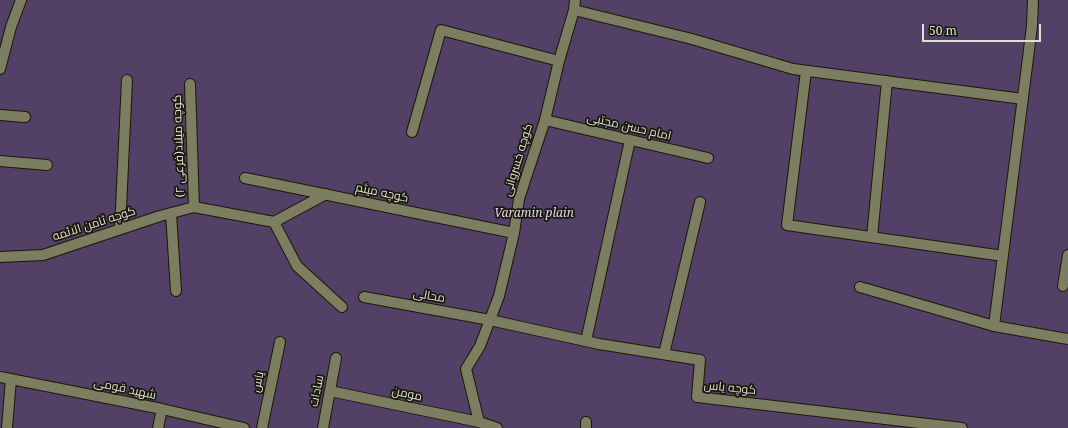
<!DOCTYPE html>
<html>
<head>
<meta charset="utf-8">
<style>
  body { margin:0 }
  #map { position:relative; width:1068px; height:428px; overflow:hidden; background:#303117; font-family:"Noto Serif",serif }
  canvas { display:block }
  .scale { position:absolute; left:922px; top:24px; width:119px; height:18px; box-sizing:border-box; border:2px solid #e0e1d2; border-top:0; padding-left:5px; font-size:12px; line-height:14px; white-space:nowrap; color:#e0e1d2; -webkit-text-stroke:3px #18180d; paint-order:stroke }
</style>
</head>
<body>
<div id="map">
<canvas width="1068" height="428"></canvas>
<div class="scale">50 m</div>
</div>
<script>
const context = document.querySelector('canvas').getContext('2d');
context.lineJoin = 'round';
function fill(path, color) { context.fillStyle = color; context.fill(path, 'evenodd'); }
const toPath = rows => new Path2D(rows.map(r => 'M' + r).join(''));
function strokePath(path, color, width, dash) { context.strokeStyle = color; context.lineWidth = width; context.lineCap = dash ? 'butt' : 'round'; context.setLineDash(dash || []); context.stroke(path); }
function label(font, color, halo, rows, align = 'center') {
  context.font = font + ' "Noto Serif",Cairo,serif'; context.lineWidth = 3.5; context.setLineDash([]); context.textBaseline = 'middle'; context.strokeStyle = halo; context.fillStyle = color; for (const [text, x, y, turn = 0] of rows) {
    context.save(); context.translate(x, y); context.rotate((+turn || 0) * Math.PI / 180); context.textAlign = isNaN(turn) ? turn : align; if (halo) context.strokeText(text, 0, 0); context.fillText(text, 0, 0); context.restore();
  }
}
fill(toPath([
  [0,0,1068,0,1068,428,0,428]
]), '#524067');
const minor = toPath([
  [574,10,692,39,793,69,1023,99],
  [0,69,11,27,21,0],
  [806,71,787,225,1003,256],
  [190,84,194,207],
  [0,115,25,117],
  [545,120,708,158],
  [412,132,441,30,559,61],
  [0,161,47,165],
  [245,178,514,233],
  [326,194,274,222,297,266,342,307],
  [171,213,176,291],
  [120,229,127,80],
  [872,237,887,81],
  [0,257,43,255,160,216,194,207,274,222],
  [1063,286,1068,255],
  [860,287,994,326,1068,339],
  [364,297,490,320,599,344,700,360,697,397,962,428],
  [994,326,1032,26,1033,0],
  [586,341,630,140],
  [664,354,700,202],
  [0,377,162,409,244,428],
  [330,391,479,422],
  [7,428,11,379],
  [158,428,162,409],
  [262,428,280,342],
  [323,428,336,358],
  [497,428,479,422,466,369,480,346,499,296,514,233,519,199,545,120,559,61,574,10,575,0],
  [586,428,586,422]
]);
strokePath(minor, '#181902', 12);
strokePath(minor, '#7c7d61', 10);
label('12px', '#e0e1d2', '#18180d', [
  ["امام حسن مجتبی",629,127,13],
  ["کوچه میلاد(فرعی ۲)",179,146,-92],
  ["کوچه خسروانی",518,160,-73],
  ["کوچه میثم",382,193,12],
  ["کوچه ثامن الائمه",94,224,-18],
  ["محالی",429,296,10],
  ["یاس",258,382,-78],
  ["کوچه یاس",730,388,6],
  ["شهید قومی",125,389,12],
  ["سادات",317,391,-79],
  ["مومن",407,394,12]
]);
label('italic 12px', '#e3d5f5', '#18180d', [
  ["Varamin plain",534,214]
]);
</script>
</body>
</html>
